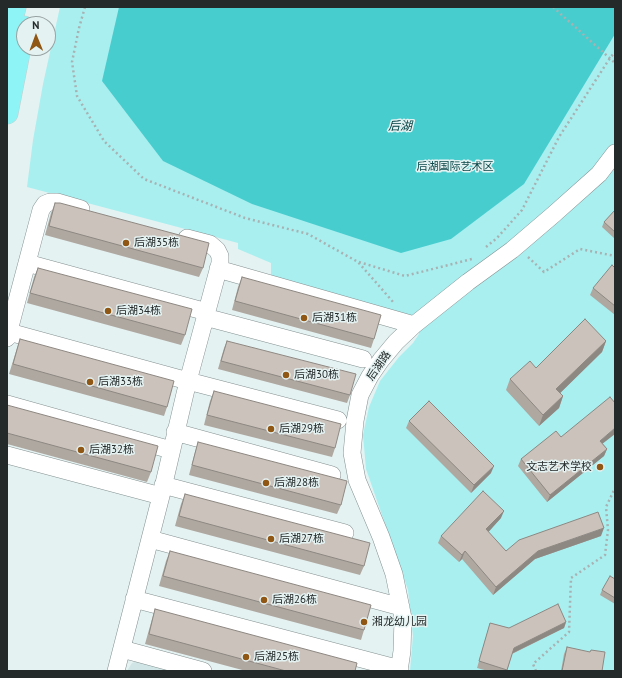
<!DOCTYPE html>
<html>
<head>
<meta charset="utf-8">
<style>
  body { margin:0 }
  #map { position:relative; width:622px; height:678px; overflow:hidden; background:#e5f2f2; font-family:"PT Sans",sans-serif }
  canvas { display:block }
  .frame { position:absolute; inset:0; border:8px solid #242929; pointer-events:none }
  .north { position:absolute; left:16px; top:16px; width:40px; height:40px; box-sizing:border-box; background:#e5f2f2; border:1px solid #98a2a2; border-radius:50%; rotate:359deg; font-size:11px; font-weight:700; line-height:16px; text-align:center; color:#242929 }
  .north::after { content:''; display:block; margin:auto; width:14px; height:18px; background:#905613; clip-path:polygon(50% 0,100% 100%,50% 72%,0 100%) }
</style>
</head>
<body>
<div id="map">
<canvas width="622" height="678"></canvas>
<div class="frame"></div>
<div class="north">N</div>
</div>
<script>
const context = document.querySelector('canvas').getContext('2d');
context.lineJoin = 'round';
function fill(path, color) { context.fillStyle = color; context.fill(path, 'evenodd'); }
const toPath = rows => new Path2D(rows.map(r => 'M' + r).join(''));
function strokePath(path, color, width, dash) { context.strokeStyle = color; context.lineWidth = width; context.lineCap = dash ? 'butt' : 'round'; context.setLineDash(dash || []); context.stroke(path); }
function label(font, color, halo, rows, align = 'center') {
  context.font = font + ' "PT Sans","Noto Sans SC",sans-serif'; context.lineWidth = 3; context.setLineDash([]); context.textBaseline = 'middle'; context.strokeStyle = halo; context.fillStyle = color; for (const [text, x, y, turn = 0] of rows) {
    context.save(); context.translate(x, y); context.rotate((+turn || 0) * Math.PI / 180); context.textAlign = isNaN(turn) ? turn : align; if (halo) context.strokeText(text, 0, 0); context.fillText(text, 0, 0); context.restore();
  }
}
fill(toPath([
  [138,661,177,671,127,671,132,663]
]), '#d0e5e5');
fill(toPath([
  [60,7,615,7,615,671,410,671,413,636,408,590,366,469,363,435,369,407,380,381,399,357,413,343,419,334,419,326,271,277,271,263,238,249,238,243,27,187,33,140,43,84]
]), '#a9eff0');
fill(toPath([
  [119,7,615,7,615,34,524,184,451,239,401,253,252,204,163,161,102,81]
]), '#48cdcf');
const minor = toPath([
  [27,263,207,312],
  [218,269,414,325],
  [205,317,363,359],
  [9,332,188,381,338,420],
  [7,338,41,210,45,204,50,202,57,202,81,209],
  [7,404,171,450],
  [175,432,332,475],
  [7,455,161,496],
  [163,485,345,533],
  [150,539,401,607],
  [134,599,400,669],
  [122,649,203,671],
  [116,671,161,496,188,381,220,263,220,256,217,250,210,244,187,238],
  [399,671,402,651,403,618,394,574,381,537,357,480,352,453,355,421,360,395,370,376,381,360,396,342,414,325,468,282,512,250,553,215,599,174,615,153]
]);
const major = toPath([
  [7,39,15,7],
  [7,113,24,27]
]);
strokePath(minor, '#859191', 18);
strokePath(major, '#cacccc', 23);
strokePath(toPath([
  [85,7,79,28,72,62,77,96,104,141,144,179,245,218,308,234,358,262,394,303],
  [486,247,497,238,522,210,559,137,610,58,615,52],
  [528,257,544,272,580,249,615,256],
  [359,262,405,276,472,259],
  [536,671,533,664,569,632,571,578,605,555,608,530,606,507,615,488]
]), '#a8b2b2', 2.5, [2, 3]);
strokePath(minor, '#fff', 17);
strokePath(major, '#8ef4f5', 22);
strokePath(toPath([
  [553,7,615,63]
]), '#a8b2b2', 2.5, [2, 3]);
fill(toPath([
  [55,203,203,268,199,277,45,235,51,213],
  [615,210,615,239,602,227,604,222],
  [38,268,185,335,181,345,27,303,34,277],
  [615,268,615,315,590,295,593,288],
  [242,277,374,339,371,348,232,310,238,287],
  [20,339,167,407,164,416,9,374,17,348],
  [227,341,350,395,347,403,218,369,224,348],
  [606,341,602,352,560,393,563,396,559,408,539,426,506,390,510,379,536,368],
  [214,391,335,448,332,457,204,425,210,401],
  [7,405,151,472,147,482,7,444],
  [409,421,491,473,471,493,406,428],
  [561,437,603,444,607,449,604,456,547,502,518,466,521,459],
  [198,442,341,505,337,514,189,475,195,452],
  [185,494,364,566,360,575,175,526,181,504],
  [501,518,488,532,506,551,601,536,535,559,493,595,462,559,459,562,438,543,441,536],
  [170,551,364,630,361,640,159,586,166,561],
  [615,579,615,604,600,595,602,590],
  [155,609,355,671,246,671,145,644,152,619],
  [566,622,564,628,512,654,507,671,488,671,477,668,490,623,509,628],
  [567,647,602,671,561,671,564,654]
]), '#afa8a1');
fill(toPath([
  [606,341,602,352,552,401,556,389],
  [563,396,559,408,539,426,543,415],
  [615,428,615,434,597,448,600,441],
  [607,449,604,456,547,502,550,495],
  [494,466,491,473,471,493,474,485],
  [504,511,501,518,484,537,486,529],
  [604,528,601,536,535,559,493,595,496,587,538,551],
  [465,551,462,559,459,562,462,555],
  [566,622,564,628,511,654,514,648]
]), '#8e8883');
const building = toPath([
  [55,203,60,203,209,243,203,268,49,226,55,203],
  [615,210,615,232,604,222,615,210],
  [612,265,615,268,615,306,593,288,612,265],
  [38,268,192,309,185,335,30,293,38,268],
  [242,277,381,315,374,339,235,301,242,277],
  [585,319,606,341,556,389,563,396,543,415,510,379,530,361,536,368,585,319],
  [20,339,174,381,167,407,13,364,20,339],
  [227,341,356,374,350,395,221,361,227,341],
  [214,391,341,424,335,448,207,415,214,391],
  [610,397,615,403,615,428,600,441,607,449,550,495,521,459,556,431,561,437,610,397],
  [429,401,494,466,474,485,409,421,429,401],
  [7,405,158,446,151,472,7,433,7,405],
  [198,442,347,481,341,505,192,465,198,442],
  [483,491,504,511,486,529,506,551,519,540,598,512,604,528,538,551,496,587,465,551,462,555,441,536,483,491],
  [185,494,370,543,364,566,179,516,185,494],
  [170,551,371,605,364,630,163,576,170,551],
  [610,576,615,579,615,598,602,590,610,576],
  [558,604,566,622,514,648,507,670,479,661,490,623,509,628,558,604],
  [155,609,357,663,355,671,286,671,149,634,155,609],
  [567,647,590,652,591,650,605,652,602,671,562,671,567,647]
]);
fill(building, '#cbc3bb');
strokePath(building, '#8e8883', 1);
for (const [x, y, r, color] of [
  [126,243,4,"#905613"],
  [108,311,4,"#905613"],
  [304,318,4,"#905613"],
  [286,375,4,"#905613"],
  [90,382,4,"#905613"],
  [271,429,4,"#905613"],
  [81,450,4,"#905613"],
  [600,467,4,"#905613"],
  [266,483,4,"#905613"],
  [271,539,4,"#905613"],
  [264,600,4,"#905613"],
  [364,622,4,"#905613"],
  [246,657,4,"#905613"]
]) { const dot = new Path2D(); dot.arc(x, y, r, 0, 2 * Math.PI); context.fillStyle = color; context.fill(dot); strokePath(dot, '#e5f2f2', 1.5); }
label('11px', '#0b4748', '#e5f2f2', [
  ["后湖国际艺术区",455,167]
]);
label('11px', '#242929', '#e5f2f2', [
  ["后湖35栋",134,243],
  ["后湖34栋",116,311],
  ["后湖31栋",312,318],
  ["后湖30栋",294,375],
  ["后湖33栋",98,382],
  ["后湖29栋",279,429],
  ["后湖32栋",89,450],
  ["文志艺术学校",592,467,"right"],
  ["后湖28栋",274,483],
  ["后湖27栋",279,539],
  ["后湖26栋",272,600],
  ["湘龙幼儿园",372,622],
  ["后湖25栋",254,657]
], 'left');
label('11px', '#242929', '#e5f2f2', [
  ["后湖路",379,366,-55]
]);
label('italic 12px', '#004041', '#e5f2f2', [
  ["后湖",400,127]
]);
</script>
</body>
</html>
